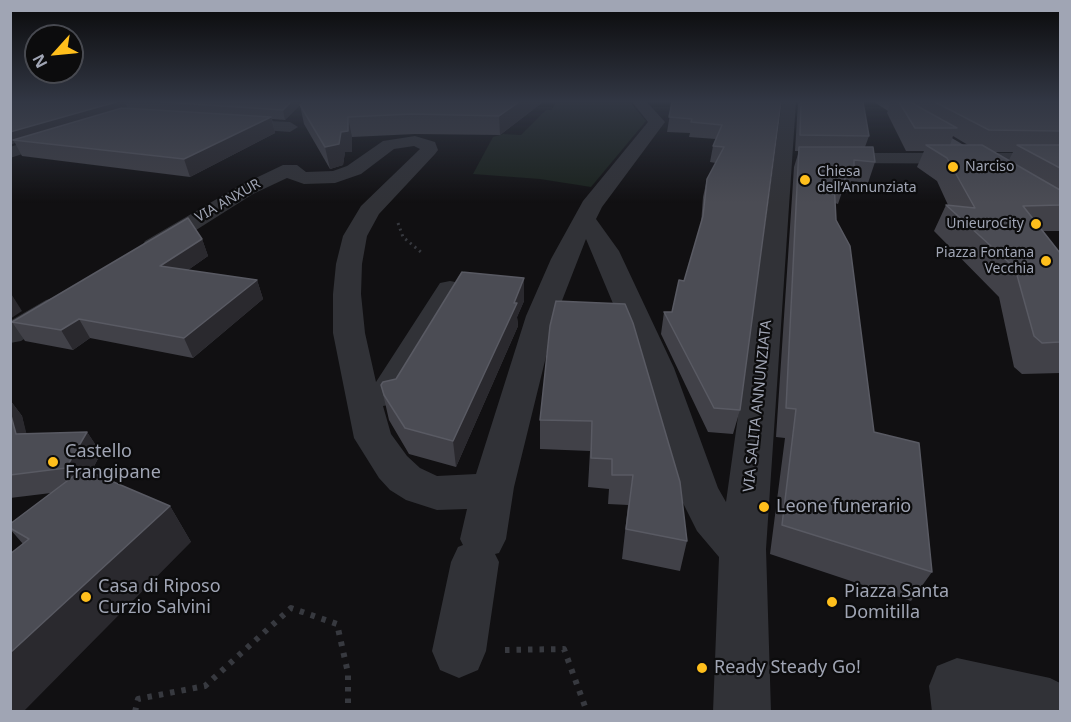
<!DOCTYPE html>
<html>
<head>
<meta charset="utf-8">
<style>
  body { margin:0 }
  #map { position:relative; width:1071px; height:722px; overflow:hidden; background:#111012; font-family:"Noto Sans",sans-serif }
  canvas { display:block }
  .frame { position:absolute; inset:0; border:12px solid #a0a5b4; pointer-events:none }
  .north { position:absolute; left:24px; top:24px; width:60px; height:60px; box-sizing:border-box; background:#0c0c0d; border:2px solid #474950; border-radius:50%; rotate:243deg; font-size:16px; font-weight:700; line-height:24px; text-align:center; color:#a0a5b4 }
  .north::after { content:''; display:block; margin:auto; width:21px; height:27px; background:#ffbf1c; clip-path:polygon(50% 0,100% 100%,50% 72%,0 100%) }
</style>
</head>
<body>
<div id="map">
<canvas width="1071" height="722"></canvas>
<div class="frame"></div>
<div class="north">N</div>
</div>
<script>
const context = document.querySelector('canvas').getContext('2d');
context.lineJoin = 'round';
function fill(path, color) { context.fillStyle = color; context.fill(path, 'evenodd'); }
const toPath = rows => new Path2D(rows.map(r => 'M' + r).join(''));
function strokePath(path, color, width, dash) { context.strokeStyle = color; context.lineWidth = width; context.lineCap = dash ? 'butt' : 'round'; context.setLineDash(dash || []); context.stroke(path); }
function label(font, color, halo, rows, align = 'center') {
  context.font = font + ' "Noto Sans",sans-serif'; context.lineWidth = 4.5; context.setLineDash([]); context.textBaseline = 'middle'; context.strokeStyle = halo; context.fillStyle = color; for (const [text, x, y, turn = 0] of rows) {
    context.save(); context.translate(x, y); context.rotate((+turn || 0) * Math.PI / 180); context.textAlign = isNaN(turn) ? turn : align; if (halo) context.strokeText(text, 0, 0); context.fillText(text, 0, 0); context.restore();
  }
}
fill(toPath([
  [557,102,630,102,646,121,591,187,540,179,473,174,493,137,503,134,521,135,546,110,551,110]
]), '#1a221c');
strokePath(toPath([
  [398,223,403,237,422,253]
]), '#37393f', 3, [2, 4]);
strokePath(toPath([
  [505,650,564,649,587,712],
  [135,712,138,699,205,686,291,608,337,624,348,673,348,712]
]), '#37393f', 6, [4.5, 7]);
fill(toPath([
  [632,102,647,102,665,122,602,207,596,219,619,251,674,368,718,488,726,502,782,102,796,102,766,549,771,712,713,712,719,557,697,531,677,491,666,449,640,368,586,239,556,316,514,487,506,539,499,553,495,554,499,562,486,651,478,670,459,678,440,670,432,651,451,562,458,547,463,545,460,539,467,509,437,510,406,500,390,490,379,478,354,438,333,333,333,294,336,264,343,236,361,206,420,149,414,146,394,149,361,174,335,183,304,184,287,178,253,194,163,251,154,253,145,251,142,246,145,241,239,186,283,165,297,165,306,172,333,171,347,166,383,141,415,136,435,142,438,150,435,154,379,214,367,236,362,264,361,294,365,333,376,382,440,283,450,281,460,283,464,289,404,395,399,403,383,406,391,434,407,456,420,468,437,476,476,474,526,316,551,259,583,201,648,122,632,102],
  [229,119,290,122,298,127,290,132,223,127,221,124,229,119],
  [60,131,66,132,69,136,66,140,10,158,10,147,60,131],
  [831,153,1060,153,1060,164,824,163,822,159,824,155,831,153],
  [56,297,66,300,71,306,66,312,21,341,10,343,10,321,46,300,56,297],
  [957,658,1050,678,1060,683,1060,712,932,712,929,686,937,666,957,658]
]), '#313237');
fill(toPath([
  [874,102,891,102,1060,202,1060,218,1052,216,874,102]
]), '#4d4e57');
fill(toPath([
  [10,102,301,102,301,104,285,120,272,119,275,133,190,177,22,156,15,143,10,144],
  [304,102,543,102,500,135,415,134,352,137,352,152,345,152,343,165,330,169,304,124,300,105],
  [672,102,781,102,740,410,733,434,708,432,661,334,664,312,672,312,684,281,701,224,703,197,707,179,716,163,710,162,713,146,716,139,689,137,690,133,667,132],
  [798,102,863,102,869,136,865,147,875,162,868,183,851,181,847,192,842,192,838,204,835,203,836,220,874,432,932,572,911,601,770,554,785,438,776,437,794,167,799,151,795,151],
  [891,102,1060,102,1060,231,1043,231,1060,253,1060,373,1022,374,1014,367,999,297,934,231,946,205,948,205,937,181,917,167,924,151,906,151,887,113],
  [953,136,968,145,950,145],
  [994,152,1013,152,1009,160],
  [202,239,208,256,188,270,257,280,263,299,193,358,90,338,73,350,25,341,12,322],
  [524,278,524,301,517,317,518,326,456,467,409,454,389,420,381,385,396,379],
  [550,326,687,541,680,571,622,559,628,505,608,504,609,489,588,487,590,451,540,449,540,420],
  [10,400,22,416,26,434,87,432,101,453,91,472,170,506,191,542,23,544,10,529,10,524,51,493,10,498]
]), '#414148');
fill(toPath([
  [116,102,125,102,128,109,13,140,15,143,10,144,10,132],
  [291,102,301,102,301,104,285,120,283,110],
  [519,102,543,102,500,135,499,116],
  [271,117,275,133,190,177,184,159],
  [348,117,352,137,352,152,345,152,343,165,330,169,325,147,341,132],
  [202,239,208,256,168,284,160,266],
  [524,278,524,301,517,317,518,326,456,467,453,441],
  [257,280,263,299,193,358,184,338],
  [10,292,22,311,10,319],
  [79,319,90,338,73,350,61,330],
  [10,400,22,416,32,455,16,434,10,412],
  [87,432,101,453,81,490,66,468],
  [170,506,191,542,24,711,10,711,10,653]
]), '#2a292e');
const building = toPath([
  [10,102,116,102,10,132,10,102],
  [162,102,291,102,283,110,162,102],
  [304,102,519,102,499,116,412,114,348,117,348,131,341,132,339,144,325,147,300,105,304,102],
  [672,102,781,102,740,410,714,408,664,312,672,312,679,280,684,281,703,216,707,179,724,147,713,146,722,125,691,122,692,119,669,117,672,102],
  [801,102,863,102,869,136,800,135,801,102],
  [899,102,910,102,957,128,915,128,899,102],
  [935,102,1060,102,1060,131,989,130,935,102],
  [122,108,271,117,184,159,13,140,122,108],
  [926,145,982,145,1060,190,1060,205,1023,206,1060,253,1060,342,1042,343,1034,336,1015,268,946,205,975,208,947,158,926,145],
  [1017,145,1060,145,1060,168,1017,145],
  [799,147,873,147,875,162,854,160,854,171,845,170,845,182,834,181,836,220,850,246,874,432,919,443,932,572,782,525,796,409,786,408,799,147],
  [188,218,202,239,160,266,257,280,184,338,79,319,61,330,12,322,188,218],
  [462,272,524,278,514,303,517,303,453,441,405,428,384,395,381,385,383,382,396,379,462,272],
  [556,301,625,304,633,323,680,482,687,541,626,529,633,475,612,475,612,459,591,458,592,421,540,420,550,326,556,301],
  [10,412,16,434,87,432,66,468,10,475,10,412],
  [83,469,170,506,10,653,10,554,29,539,10,528,10,524,83,469]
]);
fill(building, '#4b4c54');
strokePath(building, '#595a63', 1.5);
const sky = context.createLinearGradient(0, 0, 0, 203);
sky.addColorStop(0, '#09090a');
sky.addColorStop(0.5, '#323744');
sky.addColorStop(1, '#32374400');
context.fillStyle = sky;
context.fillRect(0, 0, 1071, 203);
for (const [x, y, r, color] of [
  [953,167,6,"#ffbf1c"],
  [805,180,6,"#ffbf1c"],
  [1036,224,6,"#ffbf1c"],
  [1046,261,6,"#ffbf1c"],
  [53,462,6,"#ffbf1c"],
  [764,507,6,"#ffbf1c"],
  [86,597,6,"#ffbf1c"],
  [832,602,6,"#ffbf1c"],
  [702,668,6,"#ffbf1c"]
]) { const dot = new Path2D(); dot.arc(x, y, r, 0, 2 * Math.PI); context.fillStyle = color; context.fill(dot); strokePath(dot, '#0c0c0d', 2); }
label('14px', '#a0a5b4', '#0c0c0d', [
  ["Narciso",965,167],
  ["Chiesa",817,172],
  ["dell’Annunziata",817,188],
  ["UnieuroCity",1024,224,"right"],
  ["Piazza Fontana",1034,253,"right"],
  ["Vecchia",1034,269,"right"]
], 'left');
label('14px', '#a0a5b4', '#0c0c0d', [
  ["VIA ANXUR",228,201,-30]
]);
label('15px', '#a0a5b4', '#0c0c0d', [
  ["VIA SALITA ANNUNZIATA",758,406,-84]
]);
label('18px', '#a0a5b4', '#0c0c0d', [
  ["Castello",65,452],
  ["Frangipane",65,473],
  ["Leone funerario",776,507],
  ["Casa di Riposo",98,587],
  ["Curzio Salvini",98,608],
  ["Piazza Santa",844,592],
  ["Domitilla",844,613],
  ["Ready Steady Go!",714,668]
], 'left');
</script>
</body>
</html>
